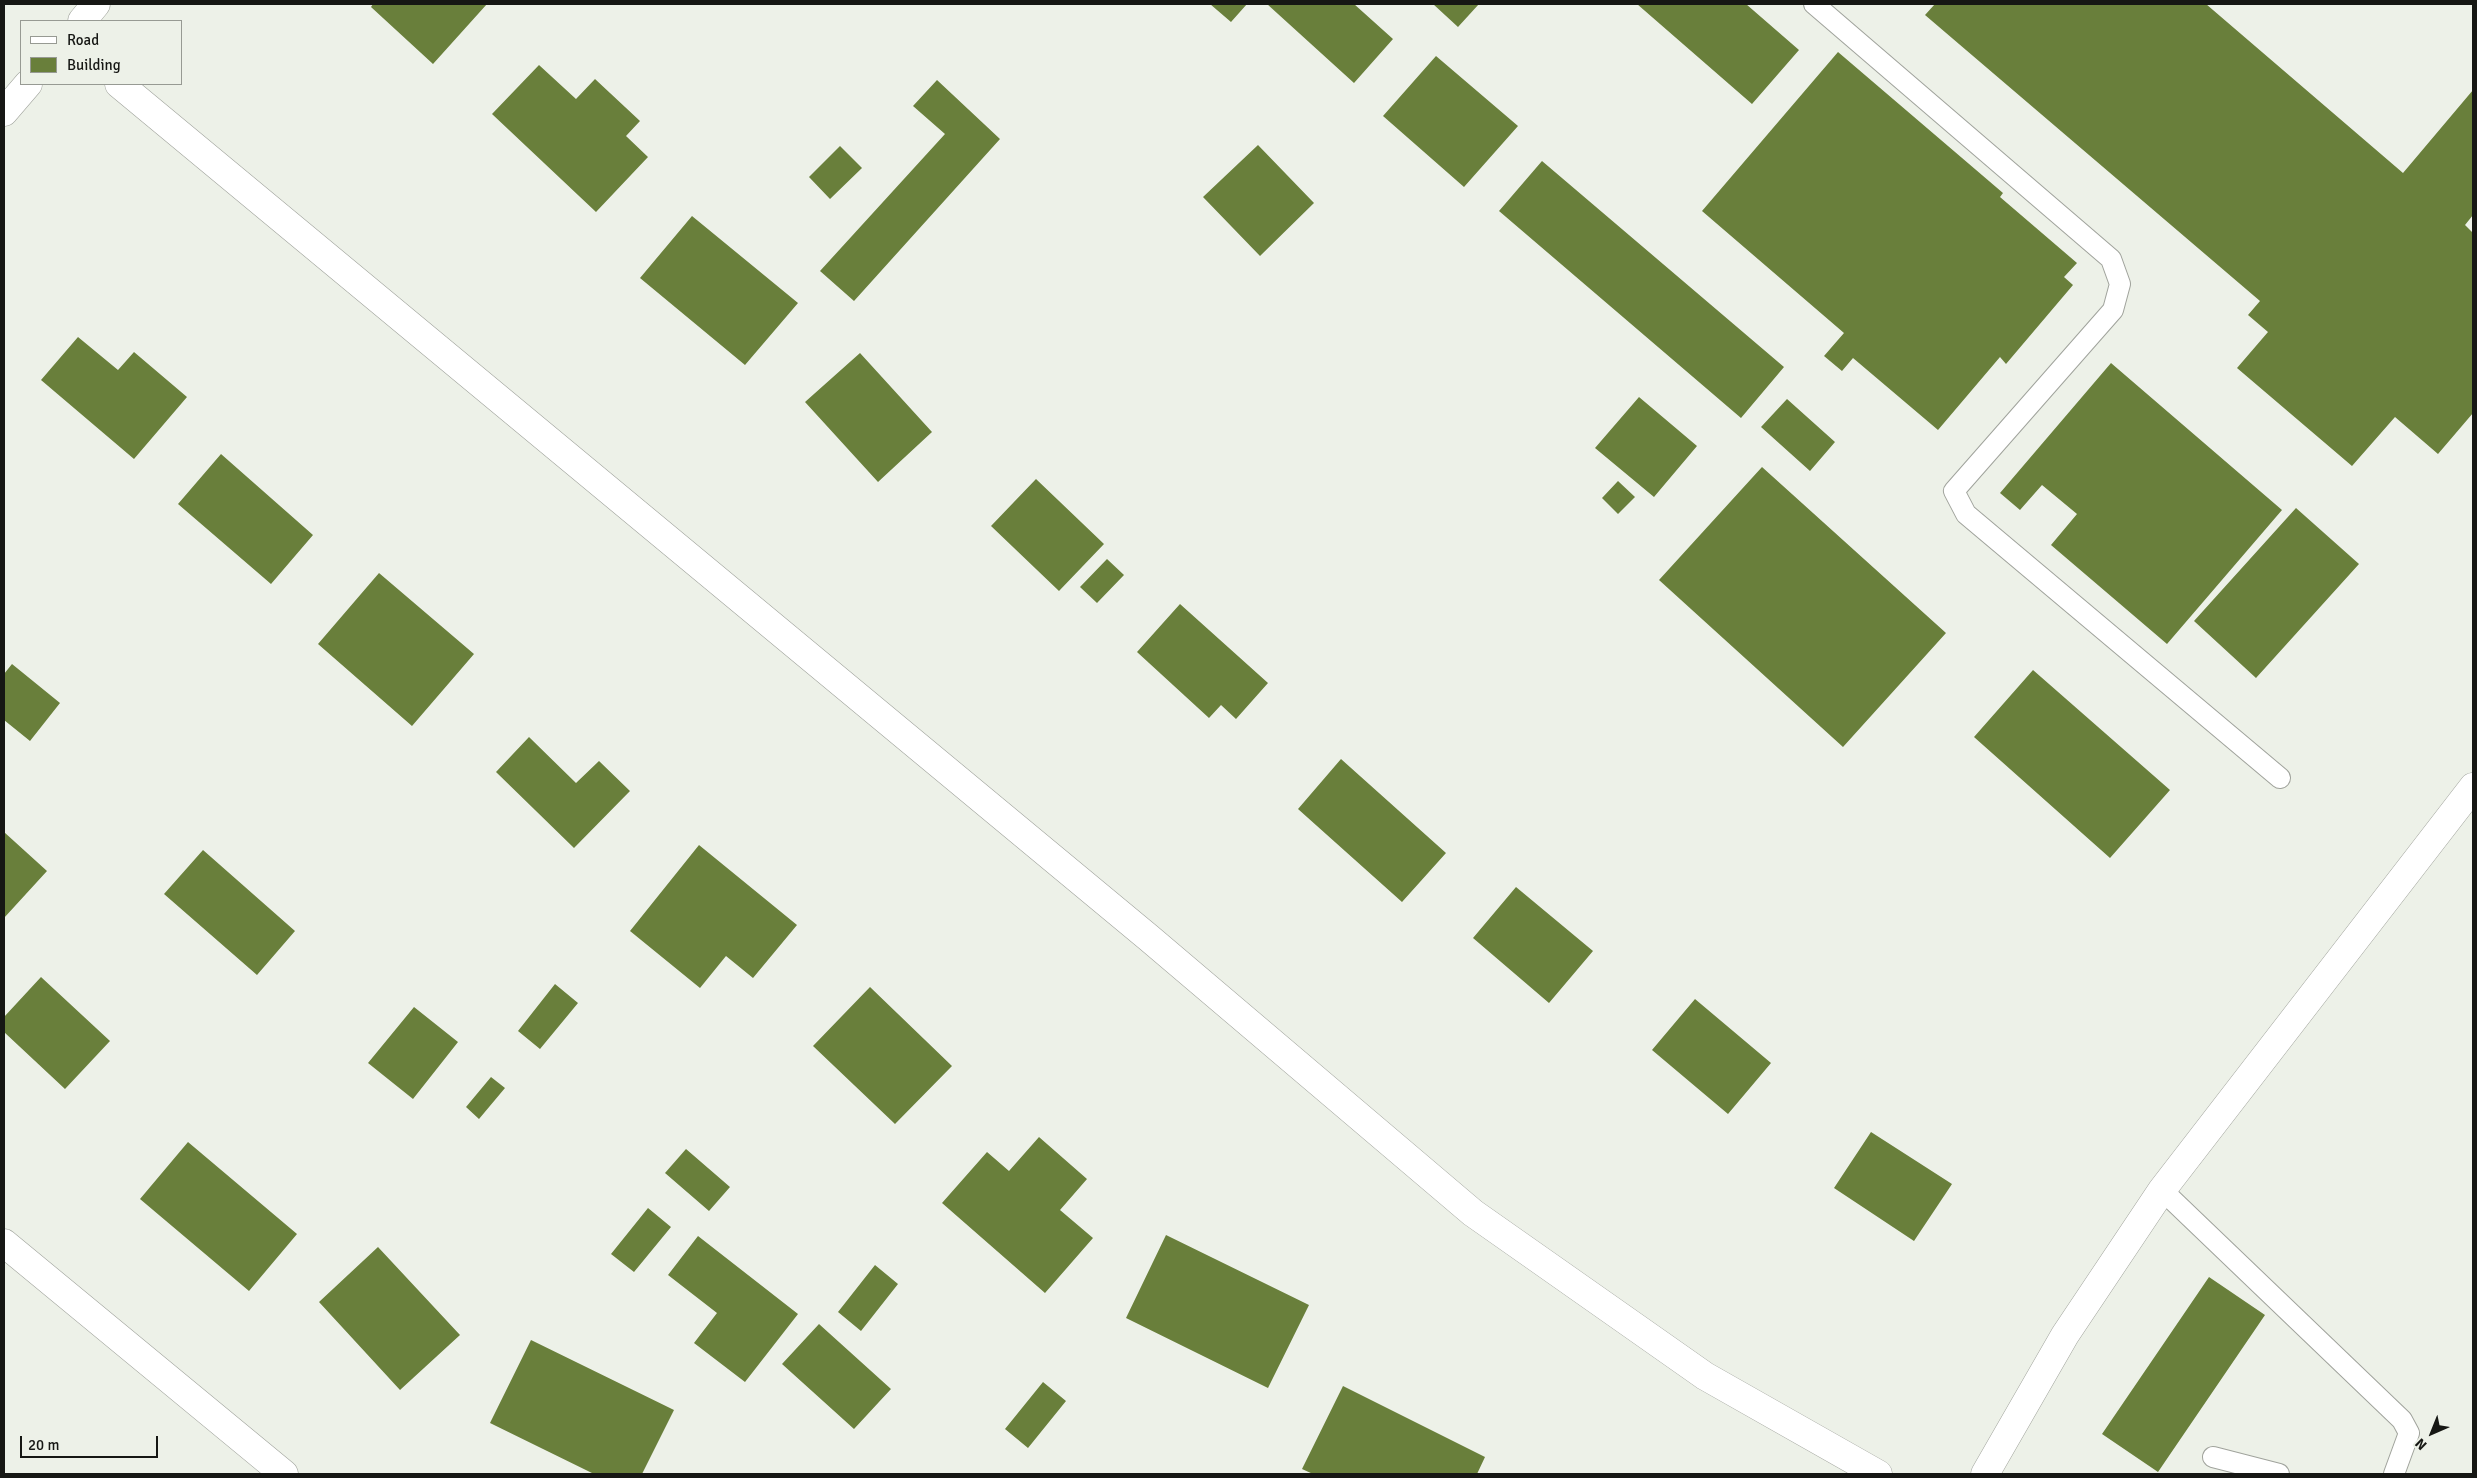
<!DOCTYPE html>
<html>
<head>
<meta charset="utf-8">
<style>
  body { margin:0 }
  #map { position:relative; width:2477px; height:1478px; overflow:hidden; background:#edf1e8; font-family:Signika,sans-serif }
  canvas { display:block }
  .frame { position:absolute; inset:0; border:5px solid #161714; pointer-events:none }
  .legend { position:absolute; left:20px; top:20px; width:162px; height:65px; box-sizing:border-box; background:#edf1e8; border:1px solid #979a93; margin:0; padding:6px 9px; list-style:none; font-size:15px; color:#161714 }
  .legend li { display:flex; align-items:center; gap:10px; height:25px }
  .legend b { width:25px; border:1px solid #979a93 }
  .north { position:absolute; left:2407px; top:1408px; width:50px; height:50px; -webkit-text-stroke:4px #edf1e8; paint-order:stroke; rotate:224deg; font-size:14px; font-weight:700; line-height:20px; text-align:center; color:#161714 }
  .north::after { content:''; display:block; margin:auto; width:18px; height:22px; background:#161714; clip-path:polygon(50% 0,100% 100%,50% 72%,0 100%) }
  .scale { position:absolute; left:20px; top:1436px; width:138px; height:22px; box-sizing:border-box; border:2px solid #161714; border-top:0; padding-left:6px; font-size:15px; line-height:18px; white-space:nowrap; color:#161714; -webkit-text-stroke:4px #edf1e8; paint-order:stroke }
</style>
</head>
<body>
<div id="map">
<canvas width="2477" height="1478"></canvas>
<div class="frame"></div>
<ul class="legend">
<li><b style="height:6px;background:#fff"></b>Road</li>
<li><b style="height:14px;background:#697f3b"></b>Building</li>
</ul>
<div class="north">N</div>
<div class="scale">20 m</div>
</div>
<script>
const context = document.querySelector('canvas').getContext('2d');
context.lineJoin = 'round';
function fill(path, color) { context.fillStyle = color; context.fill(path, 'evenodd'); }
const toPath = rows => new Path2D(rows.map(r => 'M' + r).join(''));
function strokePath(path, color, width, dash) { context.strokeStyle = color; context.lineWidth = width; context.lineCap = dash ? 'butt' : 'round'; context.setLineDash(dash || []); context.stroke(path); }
fill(toPath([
  [373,4,487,4,433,64,371,7],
  [1210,4,1247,4,1231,22],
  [1267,4,1354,4,1393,39,1354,83],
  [1433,4,1479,4,1458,27],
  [1637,4,1746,4,1799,50,1752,104],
  [1935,4,2206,4,2403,173,2473,90,2473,215,2465,225,2473,233,2473,413,2438,454,2395,417,2352,466,2237,368,2268,332,2248,315,2260,301,1925,15],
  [1838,52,2003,193,2000,197,2077,263,2064,277,2073,285,2006,364,2000,357,1938,430,1853,358,1842,371,1824,356,1844,333,1702,211],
  [1436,56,1518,126,1464,187,1383,116],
  [539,65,576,99,595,79,640,121,626,136,648,157,596,212,492,114],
  [937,80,1000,139,854,301,820,271,945,134,913,106],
  [1258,145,1314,203,1260,256,1203,197],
  [840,146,862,168,830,199,809,177],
  [1542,161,1784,367,1741,418,1499,211],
  [692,216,798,303,745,365,640,278],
  [78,337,118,370,134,352,187,397,134,459,41,380],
  [860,353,932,432,878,482,805,402],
  [2111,363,2282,510,2167,644,2051,545,2077,514,2042,485,2020,510,2000,493],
  [1639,397,1697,446,1654,497,1595,448],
  [1787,399,1835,442,1810,471,1761,427],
  [221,454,313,535,271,584,178,504],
  [1762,467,1946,633,1843,747,1659,580],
  [1036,479,1104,544,1059,591,991,526],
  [1618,481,1635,497,1618,514,1602,498],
  [2296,508,2359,564,2256,678,2194,621],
  [1107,559,1124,575,1097,603,1080,587],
  [379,573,474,654,412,726,318,644],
  [1180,604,1268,683,1236,719,1221,705,1209,718,1137,652],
  [12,664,60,703,30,741,4,720,4,674],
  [2033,670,2170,790,2110,858,1974,737],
  [529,737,576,783,599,761,630,791,574,848,496,772],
  [1341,759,1446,853,1402,902,1298,809],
  [4,832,47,871,4,918],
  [699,845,797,925,753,978,726,956,700,988,630,931],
  [203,850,295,931,257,975,164,894],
  [1516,887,1593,951,1549,1003,1473,938],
  [41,977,110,1041,65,1089,4,1032,4,1017],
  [555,984,578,1003,540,1049,518,1031],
  [870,987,952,1066,895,1124,813,1046],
  [1695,999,1771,1063,1728,1114,1652,1050],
  [414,1007,458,1042,413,1099,368,1063],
  [491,1077,505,1088,479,1119,466,1107],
  [1871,1132,1952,1184,1914,1241,1834,1188],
  [1039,1137,1087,1179,1060,1210,1093,1238,1045,1293,942,1203,987,1152,1009,1171],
  [188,1142,297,1234,249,1291,140,1199],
  [686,1149,730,1187,709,1211,665,1173],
  [648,1208,671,1227,634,1272,611,1254],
  [1166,1235,1309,1305,1268,1388,1126,1318],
  [698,1236,798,1314,745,1382,694,1343,717,1313,668,1275],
  [378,1247,460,1335,400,1390,319,1302],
  [875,1265,898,1284,861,1331,838,1312],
  [2209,1277,2265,1315,2158,1472,2102,1434],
  [819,1324,891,1389,854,1429,782,1364],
  [531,1340,674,1410,642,1474,594,1474,490,1423],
  [1043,1382,1066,1401,1028,1448,1005,1429],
  [1343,1386,1485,1457,1477,1474,1313,1474,1302,1469]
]), '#697f3b');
const lane = toPath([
  [1814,4,2111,259,2120,284,2113,310,1954,491,1966,514,2280,778],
  [2162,1190,2402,1420,2409,1433,2394,1474],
  [2213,1457,2279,1474]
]);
const street = toPath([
  [119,84,1149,938,1473,1213,1705,1376,1878,1474],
  [4,1243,284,1474]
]);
const secondary = toPath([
  [82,21,96,4],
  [4,112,28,84],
  [1985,1474,2065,1335,2162,1190,2473,787]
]);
strokePath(lane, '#a0a39c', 22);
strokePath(street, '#a0a39c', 29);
strokePath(secondary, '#a0a39c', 29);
strokePath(lane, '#fff', 20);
strokePath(street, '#fff', 28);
strokePath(secondary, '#fff', 28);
</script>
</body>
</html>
